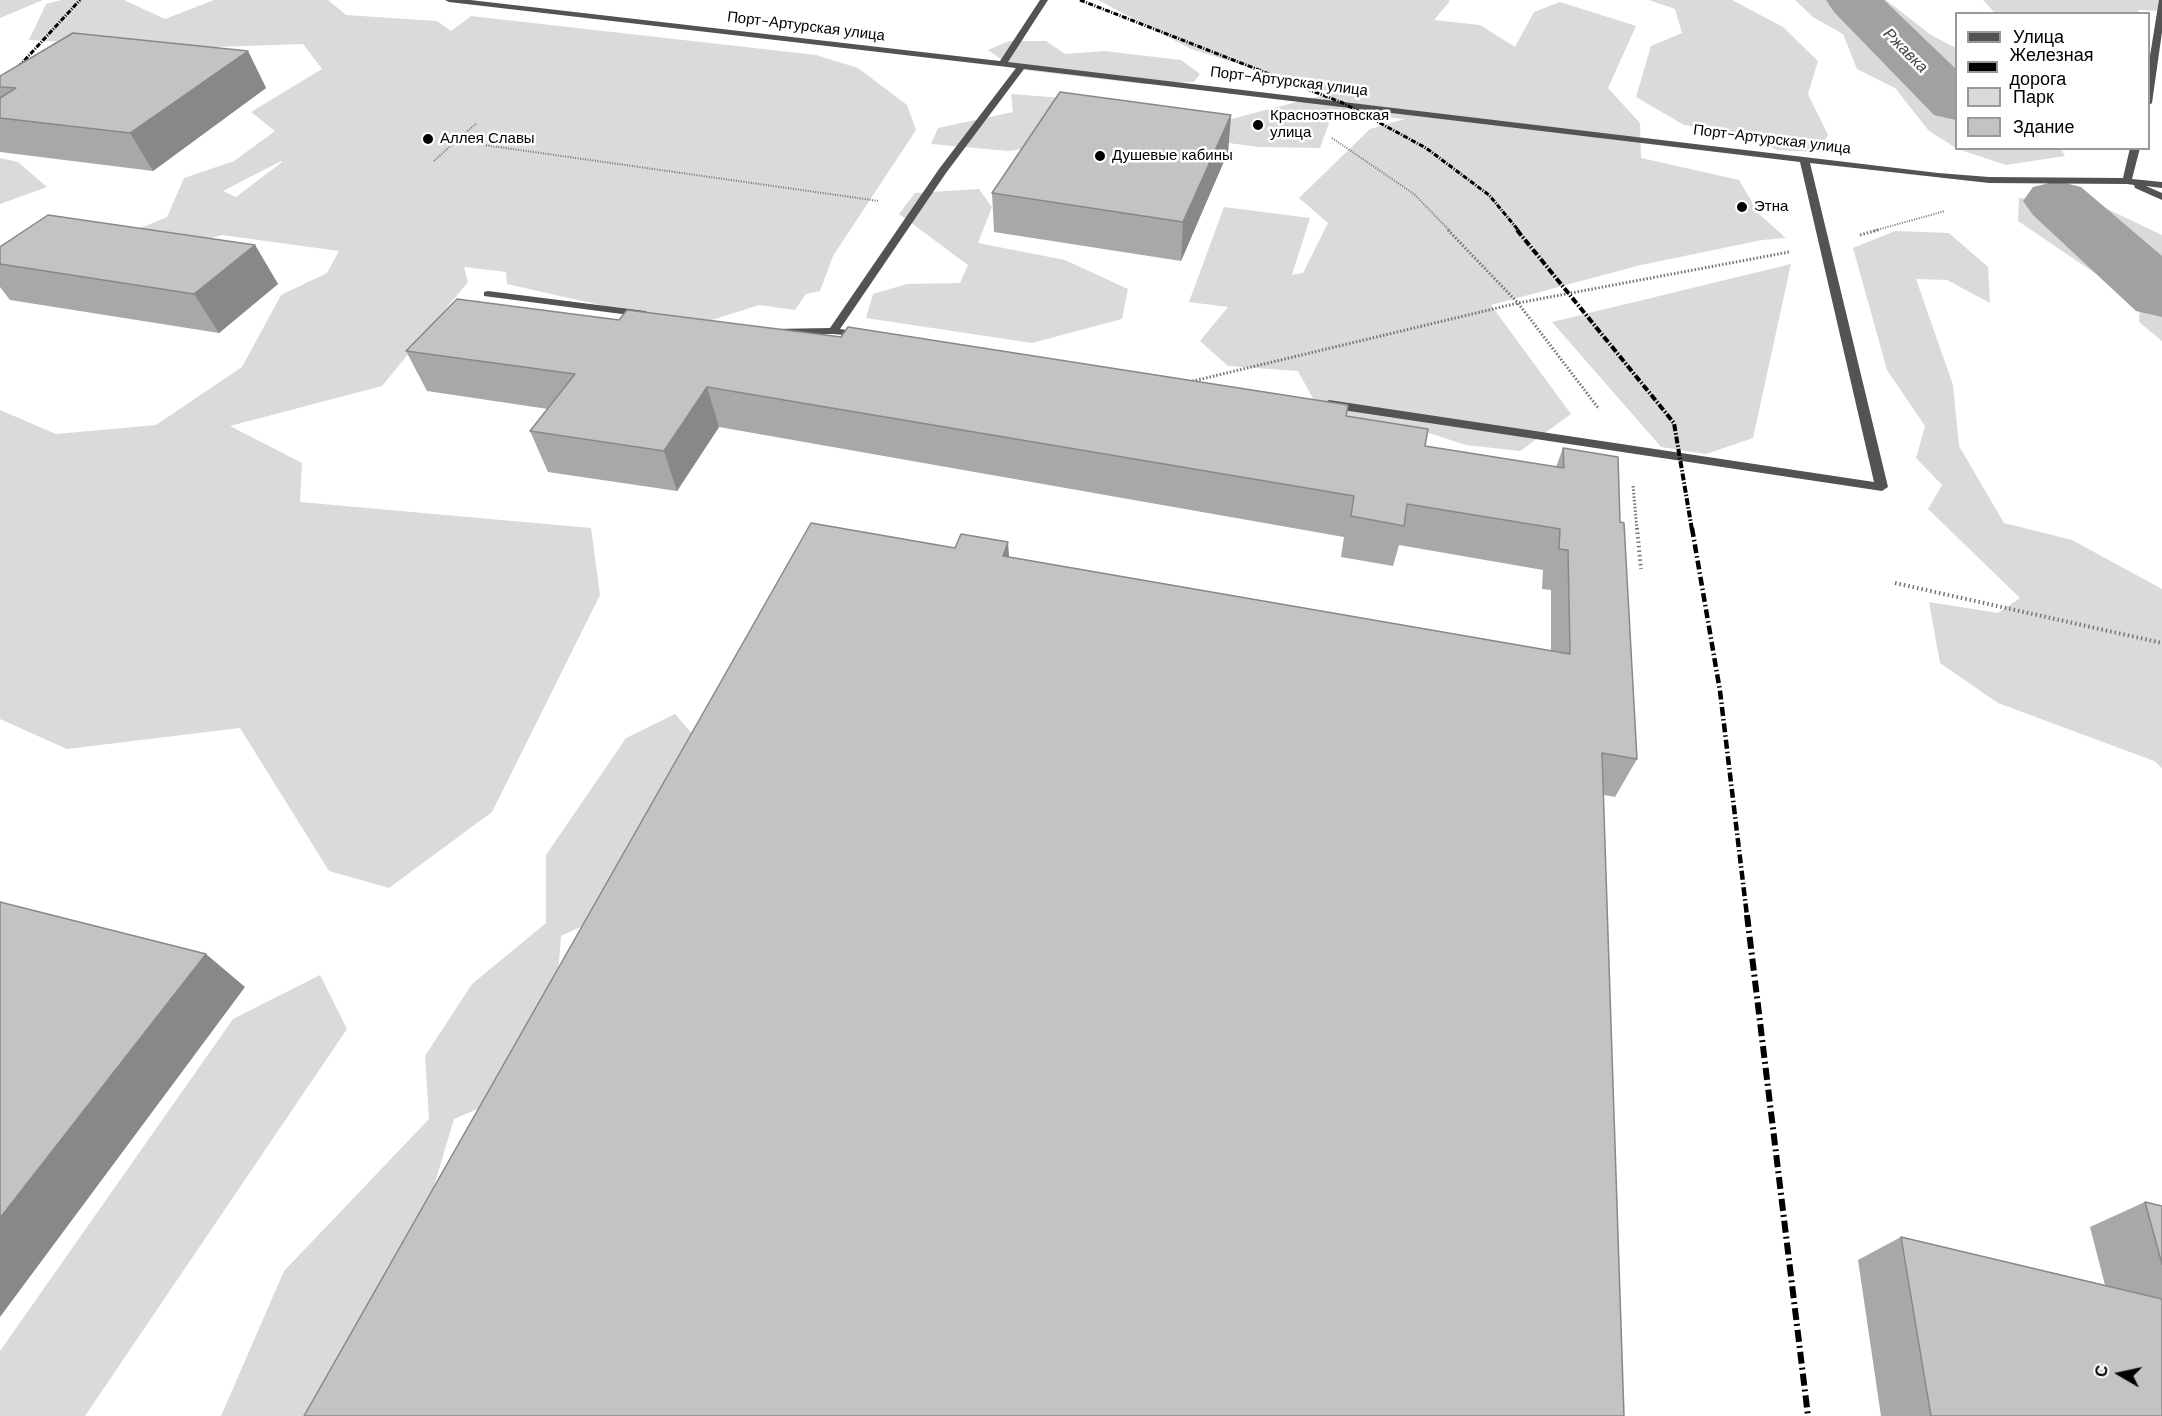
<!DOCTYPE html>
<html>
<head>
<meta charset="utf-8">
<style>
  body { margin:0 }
  #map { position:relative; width:2162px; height:1416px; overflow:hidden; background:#fff; font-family:"DM Sans",sans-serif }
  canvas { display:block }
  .legend { position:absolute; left:1955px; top:12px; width:195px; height:138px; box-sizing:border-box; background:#fff; border:2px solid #999; margin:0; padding:8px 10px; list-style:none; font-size:18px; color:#000 }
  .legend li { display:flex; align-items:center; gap:12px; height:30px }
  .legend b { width:30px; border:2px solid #999 }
  .north { position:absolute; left:2090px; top:1344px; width:60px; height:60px; -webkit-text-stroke:4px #fff; paint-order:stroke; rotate:279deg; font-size:16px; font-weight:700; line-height:24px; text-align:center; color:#000 }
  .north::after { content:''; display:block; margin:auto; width:21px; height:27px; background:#000; clip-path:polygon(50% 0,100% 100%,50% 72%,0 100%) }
</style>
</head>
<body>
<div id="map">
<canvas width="2162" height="1416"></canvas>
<ul class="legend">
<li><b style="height:8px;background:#535353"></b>Улица</li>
<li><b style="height:8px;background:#000"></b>Железная дорога</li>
<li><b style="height:16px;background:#dadada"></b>Парк</li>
<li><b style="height:16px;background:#c3c3c3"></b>Здание</li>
</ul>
<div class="north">С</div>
</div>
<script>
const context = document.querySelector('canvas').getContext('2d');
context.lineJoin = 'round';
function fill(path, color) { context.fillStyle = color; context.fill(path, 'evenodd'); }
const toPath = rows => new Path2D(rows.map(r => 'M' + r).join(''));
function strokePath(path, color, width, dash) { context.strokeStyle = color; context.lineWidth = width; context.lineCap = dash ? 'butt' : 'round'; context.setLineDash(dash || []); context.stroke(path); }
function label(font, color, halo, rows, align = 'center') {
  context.font = font + ' "DM Sans",sans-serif'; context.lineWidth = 5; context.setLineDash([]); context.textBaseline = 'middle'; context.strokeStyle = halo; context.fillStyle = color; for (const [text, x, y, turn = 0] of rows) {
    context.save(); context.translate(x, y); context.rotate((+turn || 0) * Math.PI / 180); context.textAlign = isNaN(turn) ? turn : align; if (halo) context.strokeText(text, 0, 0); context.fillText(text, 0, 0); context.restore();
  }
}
fill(toPath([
  [0,0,43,0,0,18],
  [61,0,124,0,165,19,214,0,328,0,346,15,437,21,451,31,471,16,816,55,858,68,907,105,916,130,833,256,820,291,806,294,795,310,759,305,693,326,507,284,506,272,464,267,468,282,382,386,230,426,302,463,300,502,591,528,600,595,492,812,389,888,329,871,240,728,67,749,0,719,0,410,56,434,156,425,242,367,281,295,327,273,339,251,222,235,113,265,109,241,167,217,184,178,234,161,275,131,251,112,322,69,303,44,186,48,29,40,46,4],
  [282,162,236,197,223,191,281,161],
  [1098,0,1448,0,1450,1,1434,20,1480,25,1515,47,1534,12,1560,2,1636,26,1608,88,1640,123,1641,158,1739,180,1759,214,1786,238,1762,240,1641,265,1491,305,1571,414,1520,451,1466,445,1401,424,1324,419,1298,371,1228,366,1200,341,1228,307,1189,302,1224,207,1310,218,1292,275,1303,273,1328,223,1299,198,1370,129,1405,119,1333,112,1320,148,1259,147,1144,132,1008,151,931,144,938,128,1013,112,1011,94,1102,101,1227,120,1332,93,1191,49],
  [1649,0,1732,0,1783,27,1818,61,1808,94,1828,135,1818,152,1777,150,1748,135,1684,125,1636,97,1651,46,1682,33,1675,9],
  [1795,0,1886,0,1931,35,1956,48,1956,148,1929,131,1895,88,1857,69,1843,34,1813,17],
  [1983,0,2162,0,2162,11,2139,10,2137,14,1995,13],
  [1009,41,1046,41,1065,54,1104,51,1181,60,1200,74,1194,82,1144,84,1015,69,988,50],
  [1958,149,2061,149,2065,156,2006,165],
  [0,158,18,162,47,187,0,204],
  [979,189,992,207,978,243,1065,260,1128,289,1122,319,1032,343,866,318,873,294,907,284,960,283,968,265,899,214,915,193],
  [2019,198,2101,206,2162,235,2162,341,2139,322,2141,287,2096,274,2018,221],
  [1895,231,1949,233,1988,267,1990,303,1947,280,1916,279,1953,385,1959,446,2004,523,2072,540,2162,589,2162,768,2154,761,1998,703,1940,663,1929,602,1998,613,2020,598,1928,509,1942,485,1916,458,1925,426,1887,370,1853,248],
  [1791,264,1753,438,1706,454,1661,447,1552,322],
  [675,714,702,745,615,911,561,936,554,1024,514,1093,454,1119,406,1280,316,1416,221,1416,284,1271,429,1119,425,1056,472,984,546,923,546,855,626,738],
  [320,975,347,1029,85,1416,0,1416,0,1351,233,1019]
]), '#dadada');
fill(toPath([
  [1826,0,1884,0,1956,69,1956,120,1934,115,1834,12,1826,0],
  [2057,181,2081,187,2162,256,2162,317,2136,311,2033,215,2023,201,2033,187,2057,181]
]), '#a1a1a1');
strokePath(toPath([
  [1332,138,1414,194,1450,231],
  [456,141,477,123],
  [434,161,456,141,879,201],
  [1873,231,1945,211]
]), '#757575', 2, [1, 1.5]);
strokePath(toPath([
  [1448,230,1518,303,1599,409],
  [1860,235,1878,230],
  [1189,382,1518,303,1789,252],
  [1633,486,1637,530]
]), '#757575', 3, [1.5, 2]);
strokePath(toPath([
  [1637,528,1641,569],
  [1895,583,2162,643]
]), '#757575', 4, [1.5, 3]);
fill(toPath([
  [445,0,470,0,1000,61,1040,0,1048,0,1008,62,1938,173,1989,177,2123,178,2130,148,2140,148,2132,179,2162,182,2162,188,2146,186,2162,193,2162,200,2135,188,2134,185,2127,184,1989,183,1810,163,1888,487,1882,491,1329,408,1323,404,1329,400,1874,482,1800,162,1024,69,946,173,840,329,867,333,867,337,833,334,776,334,772,333,772,329,830,328,939,169,1016,68,449,2,445,0],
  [2159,0,2162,0,2162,32,2152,103,2148,106,2148,68,2159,0],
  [488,291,645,311,651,314,645,317,484,296,484,292,488,291]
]), '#535353');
strokePath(toPath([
  [1080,0,1343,103,1426,148,1489,195,1519,231],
  [0,87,80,0]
]), '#000', 3, [5, 1.5, 1, 1.5]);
strokePath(toPath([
  [1517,230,1674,423,1692,530]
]), '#000', 4, [7, 2, 1.5, 2]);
strokePath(toPath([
  [1692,528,1720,691,1747,916]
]), '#000', 4.5, [9, 3, 1.5, 3]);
strokePath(toPath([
  [1747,915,1808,1416]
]), '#000', 6, [12, 4, 2, 4]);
fill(toPath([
  [248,51,266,88,153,171,0,152,0,76],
  [1231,115,1228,152,1181,261,994,232,992,193],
  [255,245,278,284,219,333,10,300,0,287,0,247],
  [406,351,1346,416,1425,446,1556,467,1563,448,1620,522,1637,759,1615,797,1604,795,1009,557,1551,651,1551,590,1542,589,1543,570,1399,545,1393,566,1341,557,1344,537,719,427,677,491,548,472,530,431,548,409,427,391],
  [2145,1202,2162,1206,2162,1416,1881,1416,1858,1260,1901,1237,2105,1285,2090,1227]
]), '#a8a8a8');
fill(toPath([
  [248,51,266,88,153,171,130,133],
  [1231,115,1228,152,1181,261,1183,222],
  [255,245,278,284,219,333,194,294],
  [707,387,719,427,677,491,664,451],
  [1008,542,1011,582,1003,556],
  [206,954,245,987,0,1317,0,1218]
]), '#888');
const building = toPath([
  [73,33,248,51,130,133,0,118,0,98,16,88,0,87,0,76,73,33],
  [1060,92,1231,115,1183,222,992,193,1060,92],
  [48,215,255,245,194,294,0,264,0,247,48,215],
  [457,299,619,320,627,310,841,337,848,327,1348,405,1346,416,1428,429,1425,446,1564,468,1563,448,1618,457,1620,522,1624,523,1637,759,1602,753,1624,1416,304,1416,811,523,955,548,961,534,1008,542,1003,556,1570,654,1568,550,1559,549,1560,529,1407,504,1404,526,1351,516,1354,496,707,387,664,451,530,431,575,374,406,351,457,299],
  [0,902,206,954,0,1218,0,902],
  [2145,1202,2162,1206,2162,1264,2145,1202],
  [1901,1237,2162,1299,2162,1416,1931,1416,1901,1237]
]);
fill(building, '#c3c3c3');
strokePath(building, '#888', 1.5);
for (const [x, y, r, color] of [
  [1258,125,6,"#000"],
  [428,139,6,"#000"],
  [1100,156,6,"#000"],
  [1742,207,6,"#000"]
]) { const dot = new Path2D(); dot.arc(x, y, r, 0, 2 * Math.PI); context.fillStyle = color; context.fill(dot); strokePath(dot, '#fff', 2); }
label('15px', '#000', '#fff', [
  ["Порт-Артурская улица",806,27,7],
  ["Порт-Артурская улица",1289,82,7],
  ["Порт-Артурская улица",1772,140,7]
]);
label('15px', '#000', '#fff', [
  ["Красноэтновская",1270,116],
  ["улица",1270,133],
  ["Аллея Славы",440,139],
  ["Душевые кабины",1112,156],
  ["Этна",1754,207]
], 'left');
label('italic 16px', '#424242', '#fff', [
  ["Ржавка",1905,51,45]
]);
</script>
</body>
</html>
